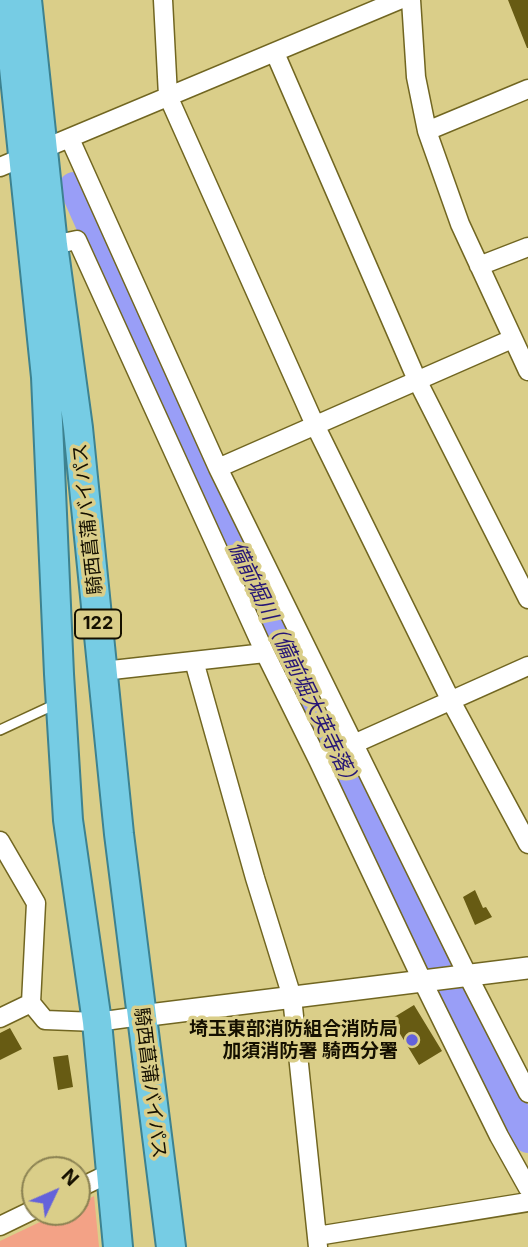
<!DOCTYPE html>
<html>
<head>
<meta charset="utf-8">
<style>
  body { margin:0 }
  #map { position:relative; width:528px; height:1247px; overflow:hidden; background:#dace89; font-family:Inter,sans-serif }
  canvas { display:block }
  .north { position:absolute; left:21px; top:1156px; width:70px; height:70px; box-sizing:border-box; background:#dace89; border:2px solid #8b8252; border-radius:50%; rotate:46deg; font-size:19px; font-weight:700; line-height:28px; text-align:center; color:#151000 }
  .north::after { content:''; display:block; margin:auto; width:24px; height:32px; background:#6462db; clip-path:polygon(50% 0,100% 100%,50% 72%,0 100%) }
</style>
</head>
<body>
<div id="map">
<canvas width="528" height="1247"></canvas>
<div class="north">N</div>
</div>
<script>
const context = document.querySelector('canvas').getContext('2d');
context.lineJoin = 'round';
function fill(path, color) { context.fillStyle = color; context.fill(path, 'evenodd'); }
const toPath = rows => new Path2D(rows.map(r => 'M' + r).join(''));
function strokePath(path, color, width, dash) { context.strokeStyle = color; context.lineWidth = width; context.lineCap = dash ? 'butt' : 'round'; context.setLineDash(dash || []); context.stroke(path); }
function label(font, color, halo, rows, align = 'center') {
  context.font = font + ' Inter,"Noto Sans JP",sans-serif'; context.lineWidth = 7; context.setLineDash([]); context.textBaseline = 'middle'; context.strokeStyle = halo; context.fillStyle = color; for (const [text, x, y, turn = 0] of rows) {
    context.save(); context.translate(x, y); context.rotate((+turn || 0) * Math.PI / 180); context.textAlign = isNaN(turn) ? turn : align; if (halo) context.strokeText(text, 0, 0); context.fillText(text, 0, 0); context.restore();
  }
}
fill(toPath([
  [94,1196,99,1247,0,1247,0,1241,61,1212,77,1212,77,1205]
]), '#f3a286');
strokePath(toPath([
  [74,187,163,387,214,497,399,885,528,1138]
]), '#999ef7', 30);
fill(toPath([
  [508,0,528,0,528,48,527,48],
  [475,890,483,908,486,907,492,917,475,925,463,897],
  [414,1005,442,1051,419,1065,391,1019],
  [10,1028,22,1049,0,1060,0,1033],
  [68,1055,73,1087,58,1090,53,1057]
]), '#675b13');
const service = toPath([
  [0,730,56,704]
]);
const minor = toPath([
  [163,0,168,96,315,425,451,701,528,844],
  [411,0,416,77,427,131,460,224,528,371],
  [275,53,417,380,528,599],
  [427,131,528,89],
  [70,139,218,468],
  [0,167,399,0],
  [53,245,77,240,265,653,318,760,423,982,499,1136,528,1188],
  [479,266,528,247],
  [512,339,218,468,468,976,528,1093],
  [194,661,255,878,292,997,318,1247],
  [103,671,265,653],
  [318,760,528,666],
  [0,841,36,903,31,1003,45,1020,97,1022,141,1016],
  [0,1018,31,1003],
  [77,1189,110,1173],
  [0,1226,35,1209],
  [317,1236,528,1202]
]);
const tertiary = toPath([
  [141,1016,528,968]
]);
const trunk = toPath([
  [7,0,46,377,59,674,68,820,97,1022,118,1247],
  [27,0,53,245,78,428,119,834,171,1247]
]);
strokePath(service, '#716621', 12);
strokePath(minor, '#716621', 21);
strokePath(tertiary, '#716621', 24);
strokePath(trunk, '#3d8290', 32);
strokePath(service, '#fff', 9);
strokePath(minor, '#fff', 18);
strokePath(tertiary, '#fff', 21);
strokePath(trunk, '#76cce4', 28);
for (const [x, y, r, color] of [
  [412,1040,7,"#6462db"]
]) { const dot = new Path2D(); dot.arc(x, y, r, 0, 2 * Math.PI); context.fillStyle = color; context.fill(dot); strokePath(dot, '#dace89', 2.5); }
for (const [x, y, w] of [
  [98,624,46]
]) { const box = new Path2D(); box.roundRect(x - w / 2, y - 14.5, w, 29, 5); context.fillStyle = '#dace89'; context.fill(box); strokePath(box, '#151000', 2); }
label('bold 18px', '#151000', null, [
  ["122",98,624]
]);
label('19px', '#151000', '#dace89', [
  ["騎西菖蒲バイパス",88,519,-96],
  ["騎西菖蒲バイパス",150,1083,83]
]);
label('bold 19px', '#151000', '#dace89', [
  ["埼玉東部消防組合消防局",398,1029],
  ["加須消防署 騎西分署",398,1051]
], 'right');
label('italic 21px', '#261676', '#dace89', [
  ["備前堀川（備前堀大英寺落）",294,666,64]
]);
</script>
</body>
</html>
